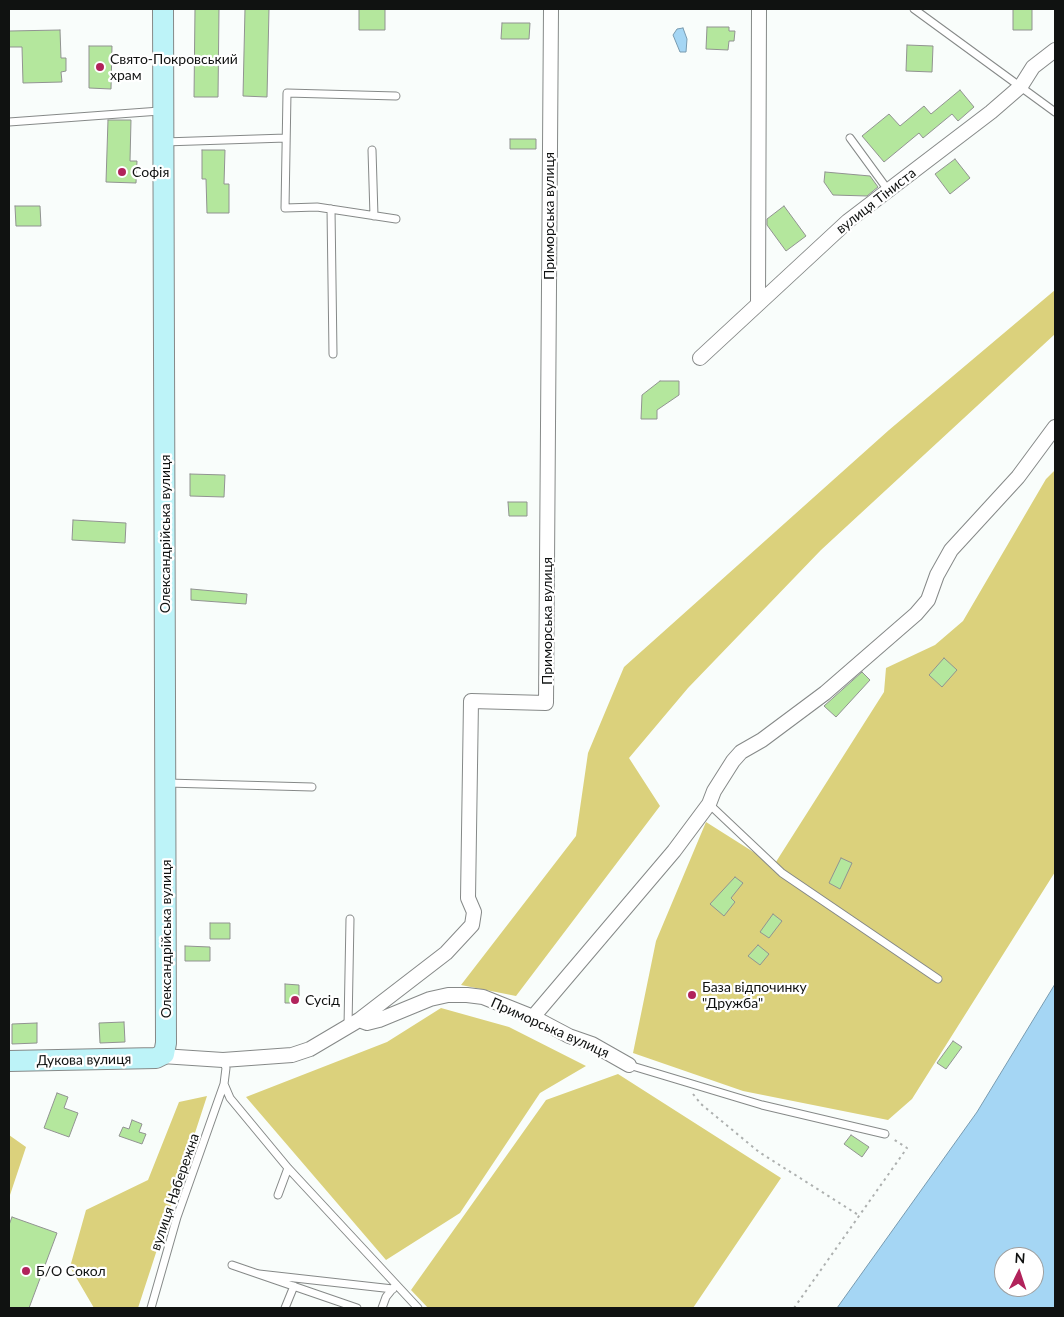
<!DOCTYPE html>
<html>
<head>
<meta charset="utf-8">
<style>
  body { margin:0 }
  #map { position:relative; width:1064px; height:1317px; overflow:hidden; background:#f9fdfb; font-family:Lato,sans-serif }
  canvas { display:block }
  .frame { position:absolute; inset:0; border:10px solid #101211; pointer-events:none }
  .north { position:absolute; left:994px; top:1247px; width:50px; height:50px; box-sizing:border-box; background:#fff; border:1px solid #9fa0a0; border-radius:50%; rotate:4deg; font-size:14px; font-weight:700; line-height:20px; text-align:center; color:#101211 }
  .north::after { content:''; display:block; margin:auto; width:18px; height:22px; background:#b1235b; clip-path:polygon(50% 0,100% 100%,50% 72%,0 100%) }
</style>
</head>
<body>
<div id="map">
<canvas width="1064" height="1317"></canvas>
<div class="frame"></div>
<div class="north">N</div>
</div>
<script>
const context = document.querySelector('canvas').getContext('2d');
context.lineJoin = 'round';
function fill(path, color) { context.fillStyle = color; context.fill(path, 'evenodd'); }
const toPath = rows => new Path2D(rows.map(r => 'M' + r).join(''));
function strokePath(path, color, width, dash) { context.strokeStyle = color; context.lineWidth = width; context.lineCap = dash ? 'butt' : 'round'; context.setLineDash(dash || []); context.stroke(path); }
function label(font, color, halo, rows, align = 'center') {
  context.font = font + ' Lato,sans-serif'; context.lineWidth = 4.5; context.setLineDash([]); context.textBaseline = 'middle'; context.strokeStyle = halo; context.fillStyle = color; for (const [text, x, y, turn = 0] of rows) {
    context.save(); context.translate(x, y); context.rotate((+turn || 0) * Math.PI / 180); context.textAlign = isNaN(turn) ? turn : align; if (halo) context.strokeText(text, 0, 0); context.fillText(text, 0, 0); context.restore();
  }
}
fill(toPath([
  [1055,290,1055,334,821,550,688,688,629,758,660,806,516,996,461,985,576,836,588,753,624,667,889,430],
  [1055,470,1055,872,912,1099,888,1120,743,1091,633,1053,656,941,706,822,774,865,884,692,886,668,935,645,963,621,1046,479],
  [441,1008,509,1027,586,1066,540,1093,460,1213,386,1260,246,1097,387,1042],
  [618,1074,781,1178,693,1308,428,1308,411,1290,546,1100],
  [207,1096,138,1308,94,1308,70,1267,86,1210,148,1180,179,1102],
  [9,1135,26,1147,9,1198]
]), '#dbd17c');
const water = toPath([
  [683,28,687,39,686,52,680,52,673,35,677,29,683,28],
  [1055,984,1055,1308,837,1308,977,1112,1055,984],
  [1004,1257,1034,1257,1034,1287,1004,1287,1004,1257]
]);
fill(water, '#a5d6f4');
strokePath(water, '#789bb0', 1);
const building = toPath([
  [195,9,219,9,218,97,194,97,195,9],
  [245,9,269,9,267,97,243,96,245,9],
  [359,9,385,9,385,30,359,30,359,9],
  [1013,9,1032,9,1032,30,1013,30,1013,9],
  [502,23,530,23,529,39,501,39,502,23],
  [707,27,729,27,729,31,735,31,734,41,729,41,728,50,706,49,707,27],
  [60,30,61,58,66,58,66,71,61,72,62,82,23,83,22,47,9,47,9,31,60,30],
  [907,45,933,46,932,72,906,71,907,45],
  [89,46,112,46,111,89,89,88,89,46],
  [960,90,974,107,958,121,952,114,923,138,919,133,884,162,862,136,889,114,900,126,924,106,931,114,960,90],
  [108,120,131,120,130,161,137,161,136,183,106,182,108,120],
  [510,139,536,139,536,149,510,149,510,139],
  [202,150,225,150,224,184,229,184,229,213,207,213,206,179,202,179,202,150],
  [955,159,970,178,950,194,935,174,955,159],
  [825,172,870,176,878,187,867,196,833,195,824,182,825,172],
  [15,206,40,206,41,226,16,226,15,206],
  [784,206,806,236,786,251,767,225,767,219,784,206],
  [660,381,679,381,679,395,657,410,657,419,641,419,642,395,660,381],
  [190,474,225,475,224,497,190,496,190,474],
  [508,502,527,502,527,516,509,516,508,502],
  [73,520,126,523,125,543,72,540,73,520],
  [191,589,247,594,246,604,191,600,191,589],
  [944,658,957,670,942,687,929,675,944,658],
  [862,672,870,680,836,717,824,706,862,672],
  [841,858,852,863,840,889,829,883,841,858],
  [735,877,743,883,731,898,735,902,724,916,710,904,735,877],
  [773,914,782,921,769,938,760,932,773,914],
  [210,923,230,923,230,939,210,939,210,923],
  [758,945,769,954,760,965,748,956,758,945],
  [185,946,210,947,210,961,185,961,185,946],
  [285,984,299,985,299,1003,285,1003,285,984],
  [124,1022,125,1042,100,1043,99,1023,124,1022],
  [37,1023,37,1043,12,1044,12,1024,37,1023],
  [953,1041,962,1047,946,1069,937,1063,953,1041],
  [57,1093,68,1097,64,1108,78,1113,69,1137,44,1128,57,1093],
  [132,1120,142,1124,139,1132,146,1134,142,1144,119,1136,123,1127,129,1129,132,1120],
  [851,1135,869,1147,862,1157,844,1144,851,1135],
  [12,1217,57,1233,29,1308,9,1308,9,1225,12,1217]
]);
fill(building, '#b4e79d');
strokePath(building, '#919391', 1);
const lane = toPath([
  [914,9,1055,112],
  [396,96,287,93,285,208,317,207,396,219],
  [9,122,160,111],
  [850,138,888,190],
  [164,142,286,138],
  [372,150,374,216],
  [331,209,333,354],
  [167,783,312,787],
  [709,804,782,873,938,979],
  [348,1026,350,919],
  [223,1060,226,1068,224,1084,230,1098,288,1168,418,1308],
  [629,1065,762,1105,885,1134],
  [278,1195,288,1168],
  [232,1265,357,1308],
  [259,1274,393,1289],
  [151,1308,177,1217,224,1084],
  [285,1308,294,1286],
  [382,1308,386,1297,394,1287]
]);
const street = toPath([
  [551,9,546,703,471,701,468,898,474,912,472,925,446,953,359,1020,367,1023,379,1020,430,999,448,995,467,995,483,997,533,1017,569,1036,592,1044,629,1065],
  [758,304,759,9],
  [700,358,848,221,991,112,1021,86,1033,67,1055,50],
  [533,1017,674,851,709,804,714,791,733,761,741,752,762,740,825,693,916,614,928,600,937,575,951,550,1018,477,1055,427],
  [162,1056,223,1060,292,1055,310,1049,359,1020]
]);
const secondary = toPath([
  [9,1061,156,1058,164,1054,166,1043,163,9]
]);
strokePath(lane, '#868988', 9);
strokePath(street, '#868988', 16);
strokePath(secondary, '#868988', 22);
strokePath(toPath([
  [693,1094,701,1104,759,1152,860,1216],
  [794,1308,907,1148,893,1139]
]), '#adb0af', 2, [2.5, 4]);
strokePath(lane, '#fff', 7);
strokePath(street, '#fff', 14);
strokePath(secondary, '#bdf3f8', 20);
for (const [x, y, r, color] of [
  [100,67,5,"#b1235b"],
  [122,172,5,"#b1235b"],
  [692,995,5,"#b1235b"],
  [295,1000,5,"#b1235b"],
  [26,1271,5,"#b1235b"]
]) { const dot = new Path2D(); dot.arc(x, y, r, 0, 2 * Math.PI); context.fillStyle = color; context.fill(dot); strokePath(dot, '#fff', 2); }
label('14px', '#101211', '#fff', [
  ["Свято-Покровський",110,59],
  ["храм",110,75],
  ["Софія",132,172],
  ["База відпочинку",702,987],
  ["\"Дружба\"",702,1003],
  ["Сусід",305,1000],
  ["Б/О Сокол",36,1271]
], 'left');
label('14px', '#101211', '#fff', [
  ["вулиця Тіниста",876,201,-38],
  ["Приморська вулиця",549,216,-90],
  ["Олександрійська вулиця",165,534,-90],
  ["Приморська вулиця",547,621,-90],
  ["Олександрійська вулиця",166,939,-90],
  ["Приморська вулиця",550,1028,24],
  ["Дукова вулиця",84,1060,-1],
  ["вулиця Набережна",175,1192,-71]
]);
</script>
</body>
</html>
